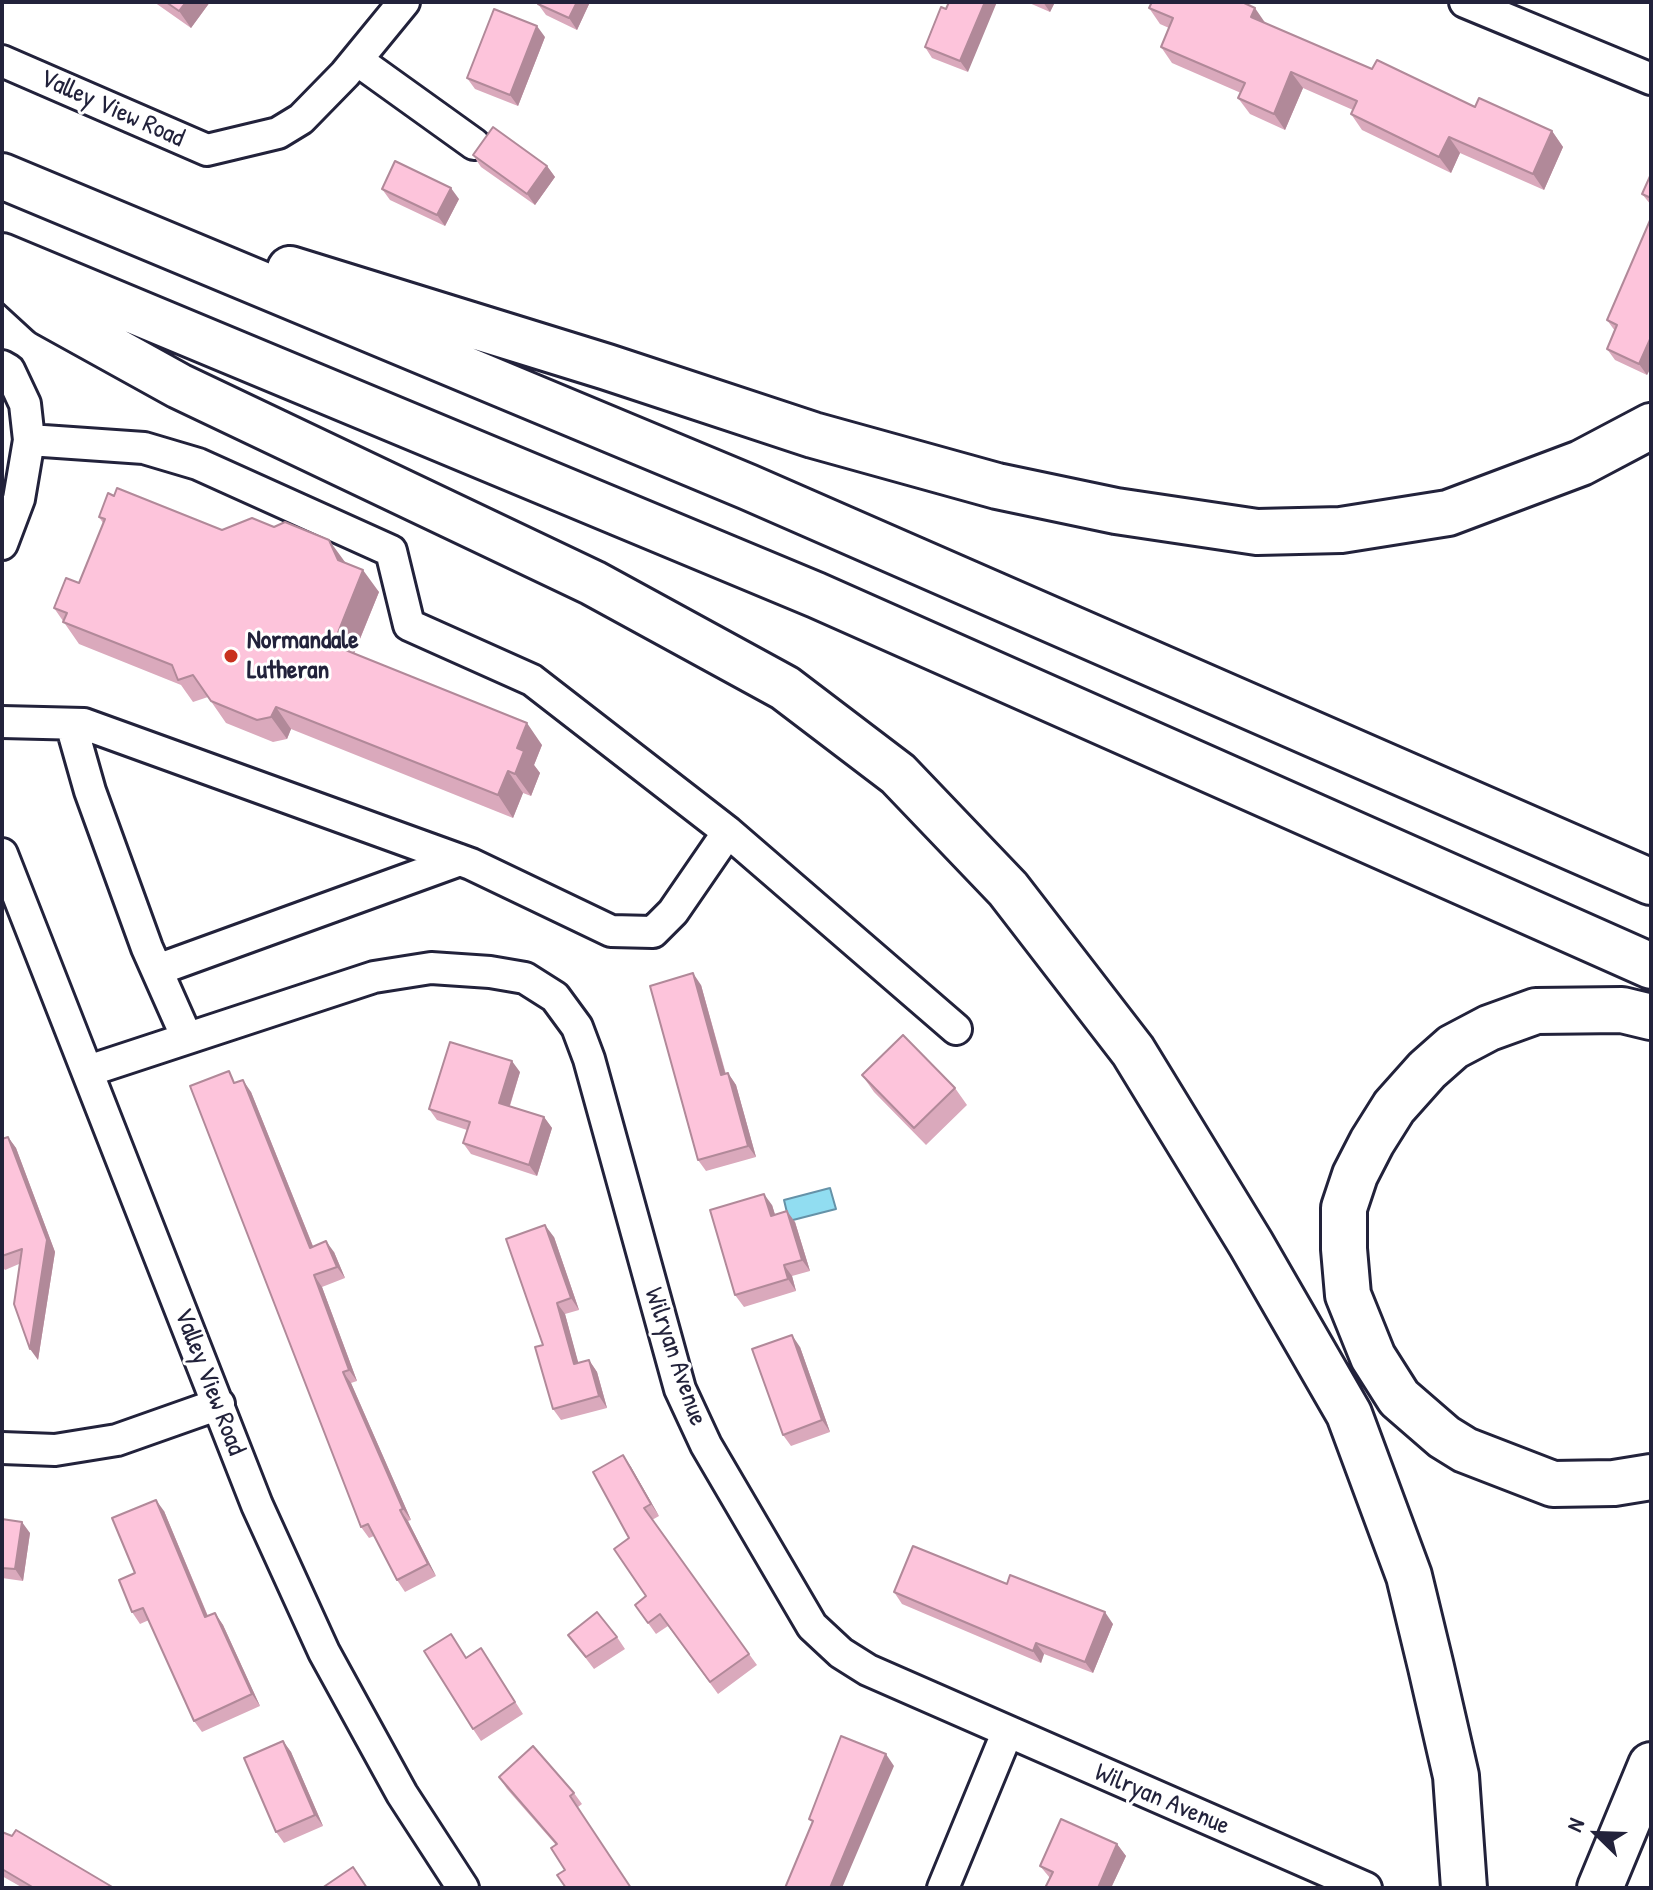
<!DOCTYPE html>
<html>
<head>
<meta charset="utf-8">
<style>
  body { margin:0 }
  #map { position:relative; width:1653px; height:1890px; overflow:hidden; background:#fff; font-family:"Patrick Hand",sans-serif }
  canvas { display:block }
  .frame { position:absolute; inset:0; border:4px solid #22223b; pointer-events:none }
  .north { position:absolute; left:1557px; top:1794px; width:80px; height:80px; -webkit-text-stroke:6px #fff; paint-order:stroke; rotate:293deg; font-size:22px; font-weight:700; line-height:32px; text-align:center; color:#22223b }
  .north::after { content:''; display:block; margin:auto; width:28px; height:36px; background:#22223b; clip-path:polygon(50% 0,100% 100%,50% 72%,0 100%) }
</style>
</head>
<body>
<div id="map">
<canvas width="1653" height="1890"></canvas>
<div class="frame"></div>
<div class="north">N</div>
</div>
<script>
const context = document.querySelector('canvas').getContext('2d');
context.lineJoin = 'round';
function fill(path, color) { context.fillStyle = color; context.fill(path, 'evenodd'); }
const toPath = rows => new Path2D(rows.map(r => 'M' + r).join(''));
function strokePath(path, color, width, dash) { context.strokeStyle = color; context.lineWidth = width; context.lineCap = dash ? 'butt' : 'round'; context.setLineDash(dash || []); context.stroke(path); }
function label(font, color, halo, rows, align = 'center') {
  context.font = font + ' "Patrick Hand",sans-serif'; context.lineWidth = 6; context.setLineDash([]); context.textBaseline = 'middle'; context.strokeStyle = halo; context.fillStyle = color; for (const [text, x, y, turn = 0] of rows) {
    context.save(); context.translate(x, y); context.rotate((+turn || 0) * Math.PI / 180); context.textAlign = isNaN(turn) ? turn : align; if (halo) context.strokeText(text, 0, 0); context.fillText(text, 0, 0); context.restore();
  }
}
const water = toPath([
  [830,1188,836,1209,789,1221,784,1200,830,1188]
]);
fill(water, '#91ddf1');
strokePath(water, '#6592a8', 2);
const minor = toPath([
  [1465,2,1651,79],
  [357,60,474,144],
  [2,61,207,150,278,133,301,119,345,74,404,2],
  [2,366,9,370,25,404,29,440,19,499,2,544],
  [2,722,84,724,471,864,611,931,653,932,673,912,728,832,532,680,409,625,391,551,198,464,144,448,29,440],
  [71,724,90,791,147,948,187,1038],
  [728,832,956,1029],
  [2,854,257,1505,324,1652,402,1794,463,1888],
  [157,970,460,860],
  [88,1071,374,977,431,968,490,972,525,978,555,997,577,1027,589,1059,680,1389,706,1445,812,1626,841,1653,868,1670,1366,1888],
  [2,1448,55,1450,117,1440,219,1404],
  [943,1888,1007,1733]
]);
const highway = toPath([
  [2,176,748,487,1651,882],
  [2,256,816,595,1651,966],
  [290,269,607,367,813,435,997,486,1116,511,1257,532,1341,530,1448,513,1581,463,1651,426],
  [2,271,49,314,179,386,593,583,785,688,898,774,1008,889,1133,1051,1251,1244,1349,1414,1409,1576,1431,1667,1456,1776,1464,1888],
  [1651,1017,1622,1010,1536,1011,1489,1028,1453,1047,1427,1070,1394,1107,1372,1142,1355,1175,1344,1208,1344,1249,1348,1295,1373,1357,1399,1398,1444,1437,1465,1450,1553,1484,1614,1483,1651,1477],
  [1600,1888,1651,1765]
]);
strokePath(minor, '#22223b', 36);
strokePath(highway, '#22223b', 50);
strokePath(minor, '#fff', 30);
strokePath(highway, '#fff', 44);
fill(toPath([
  [154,2,210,2,191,28],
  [590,2,577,30,546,15,538,4],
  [1027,2,1055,2,1050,12],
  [1149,8,1266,24,1372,69,1475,107,1552,131,1563,147,1544,190,1460,153,1451,173,1362,130,1351,114,1353,110,1303,88,1285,130,1250,114,1238,98,1241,93,1172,63,1161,47,1169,28,1160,24],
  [946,9,968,72,932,58,925,47],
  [545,37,518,106,475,89,467,78],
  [473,155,547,166,555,177,535,205,481,167],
  [1651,174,1651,205,1642,194],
  [382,189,459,199,445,226,390,200],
  [1651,218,1651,367,1647,375,1615,360,1607,349,1615,331,1607,320],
  [99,517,222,530,345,563,379,592,354,654,542,745,534,765,540,773,531,796,523,793,513,818,291,729,287,739,273,742,226,723,208,697,193,702,181,685,79,644,54,608,79,583,103,523],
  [701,985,726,1074,728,1073,736,1085,756,1157,706,1171,698,1160],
  [520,1072,510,1106,544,1117,552,1128,537,1176,471,1154,463,1143,467,1130,437,1120,429,1109],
  [862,1075,955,1088,967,1105,926,1145,874,1092],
  [237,1082,251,1092,313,1246,334,1252,345,1278,322,1287,357,1381,351,1383,411,1520,408,1521,436,1576,405,1592,397,1580,374,1536,369,1538,361,1527],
  [8,1137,16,1148,55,1252,38,1360,19,1264,5,1270,2,1266,2,1139],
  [772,1205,775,1215,795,1222,810,1271,792,1276,796,1291,744,1307,735,1295],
  [554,1237,579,1310,565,1314,578,1363,589,1360,597,1372,607,1408,561,1420,553,1409],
  [800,1347,830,1432,791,1446,783,1435],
  [623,1455,631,1467,659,1516,652,1520,757,1665,718,1694,668,1626,656,1634,643,1616,646,1596,629,1538],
  [164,1511,208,1616,215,1613,223,1625,260,1706,202,1732,194,1721,149,1620,140,1624,132,1612,135,1573],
  [2,1519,30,1533,23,1581,2,1578],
  [1007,1584,1113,1624,1093,1673,1044,1654,1041,1663,902,1604,894,1592],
  [568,1635,617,1637,625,1649,594,1669],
  [481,1648,523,1714,481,1741,473,1729,467,1657],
  [283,1741,291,1752,323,1826,284,1843,276,1832],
  [499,1777,574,1793,582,1804,578,1807,565,1870,556,1845,507,1789],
  [2,1832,114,1888,23,1888,2,1876],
  [1117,1844,1126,1856,1111,1888,1045,1888,1050,1878,1040,1866]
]), '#daa9bc');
fill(toPath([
  [186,2,210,2,191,28,179,11],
  [577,2,590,2,577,30,569,18],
  [985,2,997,2,968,72,960,61],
  [1043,2,1055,2,1050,12],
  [1255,8,1266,24,1251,17],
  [537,26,545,37,518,106,510,95],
  [1291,72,1303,88,1285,130,1274,114],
  [1552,131,1563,147,1544,190,1533,174],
  [1449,137,1460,153,1451,173,1439,157],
  [547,166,555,177,535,205,527,194],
  [451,188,459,199,445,226,437,215],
  [1651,337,1651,367,1647,375,1639,364],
  [329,540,345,562,353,582,338,560],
  [363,570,379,592,348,668,333,645],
  [276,707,291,729,287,739,271,717],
  [527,723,542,745,534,765,540,773,531,796,515,774,517,748],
  [508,771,523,793,513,818,498,795],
  [693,973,701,985,729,1087,721,1075],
  [512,1061,520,1072,507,1114,499,1103],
  [728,1073,736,1085,756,1157,748,1146],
  [243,1080,251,1092,318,1259,310,1248],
  [544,1117,552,1128,537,1176,529,1165],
  [8,1137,16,1148,55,1252,38,1360,30,1349,47,1240],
  [764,1194,772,1205,779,1227,771,1216],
  [787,1211,795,1222,810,1271,802,1260],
  [545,1225,554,1237,579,1310,571,1298],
  [326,1241,334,1252,345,1278,337,1267],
  [784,1265,792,1276,796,1291,788,1279],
  [314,1275,322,1287,357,1381,349,1370],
  [557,1303,565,1314,582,1376,574,1364],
  [792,1335,800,1347,830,1432,822,1420],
  [589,1360,597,1372,607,1408,599,1396],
  [343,1372,351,1383,411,1520,403,1509],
  [623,1455,631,1467,659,1516,651,1504],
  [156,1500,164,1511,213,1629,205,1617],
  [400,1510,408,1521,436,1576,428,1564],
  [22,1522,30,1533,23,1581,15,1569],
  [1105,1612,1113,1624,1093,1673,1085,1662],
  [215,1613,223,1625,260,1706,252,1694],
  [1036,1643,1044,1654,1041,1663,1033,1651],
  [283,1741,291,1752,323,1826,315,1815],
  [886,1754,894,1766,842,1888,830,1888],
  [1117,1844,1126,1856,1111,1888,1098,1888]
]), '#b18999');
const building = toPath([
  [166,2,186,2,179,11,166,2],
  [538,2,577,2,569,18,538,4,538,2],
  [949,2,985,2,960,61,925,47,941,7,946,9,949,2],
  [1152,2,1242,2,1255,8,1251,17,1372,69,1377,60,1475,107,1479,98,1552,131,1533,174,1449,137,1439,157,1351,114,1357,101,1291,72,1274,114,1238,98,1245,83,1161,47,1173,18,1149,8,1152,2],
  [494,9,537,26,510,95,467,78,494,9],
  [493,127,547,166,527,194,473,155,493,127],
  [395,161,451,188,437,215,382,189,395,161],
  [1651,174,1651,198,1642,194,1651,174],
  [1651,218,1651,337,1639,364,1607,349,1617,325,1607,320,1651,218],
  [117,488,222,530,252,518,274,527,285,522,329,540,338,560,363,570,333,645,527,723,517,748,524,751,515,774,508,771,498,795,276,707,271,717,257,720,211,701,193,675,178,680,172,665,63,622,67,613,54,608,66,578,79,583,105,519,99,517,108,493,114,496,117,488],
  [693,973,721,1075,728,1073,748,1146,698,1160,650,986,693,973],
  [903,1035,955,1088,914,1128,862,1075,903,1035],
  [450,1042,512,1061,499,1103,544,1117,529,1165,463,1143,470,1122,429,1109,450,1042],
  [229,1071,234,1083,243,1080,310,1248,326,1241,337,1267,314,1275,349,1370,343,1372,403,1509,400,1510,428,1564,397,1580,368,1524,361,1527,190,1086,229,1071],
  [8,1137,47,1240,30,1349,14,1304,22,1249,2,1256,2,1139,8,1137],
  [764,1194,771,1216,787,1211,802,1260,784,1265,788,1279,735,1295,710,1210,764,1194],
  [545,1225,571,1298,557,1303,574,1364,589,1360,599,1396,553,1409,535,1347,543,1345,506,1239,545,1225],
  [792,1335,822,1420,783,1435,752,1349,792,1335],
  [623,1455,651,1504,644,1508,749,1654,710,1682,660,1614,648,1623,635,1605,646,1596,614,1549,629,1538,593,1472,623,1455],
  [156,1500,205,1617,215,1613,252,1694,194,1721,143,1608,132,1612,119,1580,135,1573,112,1518,156,1500],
  [2,1519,22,1522,15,1569,2,1568,2,1519],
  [913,1546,1007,1584,1010,1575,1105,1612,1085,1662,1036,1643,1033,1651,894,1592,913,1546],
  [597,1612,617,1637,586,1657,568,1635,597,1612],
  [451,1634,466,1658,481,1648,515,1702,473,1729,424,1651,451,1634],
  [841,1736,886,1754,830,1888,785,1888,813,1821,809,1819,841,1736],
  [283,1741,315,1815,276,1832,244,1758,283,1741],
  [533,1746,574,1793,570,1796,631,1888,566,1888,557,1875,565,1870,551,1848,557,1844,499,1777,533,1746],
  [1061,1819,1117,1844,1098,1888,1045,1888,1053,1872,1040,1866,1061,1819],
  [16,1830,114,1888,34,1888,2,1869,2,1832,12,1836,16,1830],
  [353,1867,367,1888,322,1888,353,1867]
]);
fill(building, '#fdc4db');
strokePath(building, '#b18999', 2);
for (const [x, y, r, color] of [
  [231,656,8,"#c8321e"]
]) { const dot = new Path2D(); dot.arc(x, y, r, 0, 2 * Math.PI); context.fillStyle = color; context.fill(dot); strokePath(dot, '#fff', 3); }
label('26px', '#22223b', '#fff', [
  ["Valley View Road",112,109,24],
  ["Wilryan Avenue",675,1357,71],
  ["Valley View Road",209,1382,69],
  ["Wilryan Avenue",1162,1800,23]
]);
label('bold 26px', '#22223b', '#fff', [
  ["Normandale",247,641],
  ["Lutheran",247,671]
], 'left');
</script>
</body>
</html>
